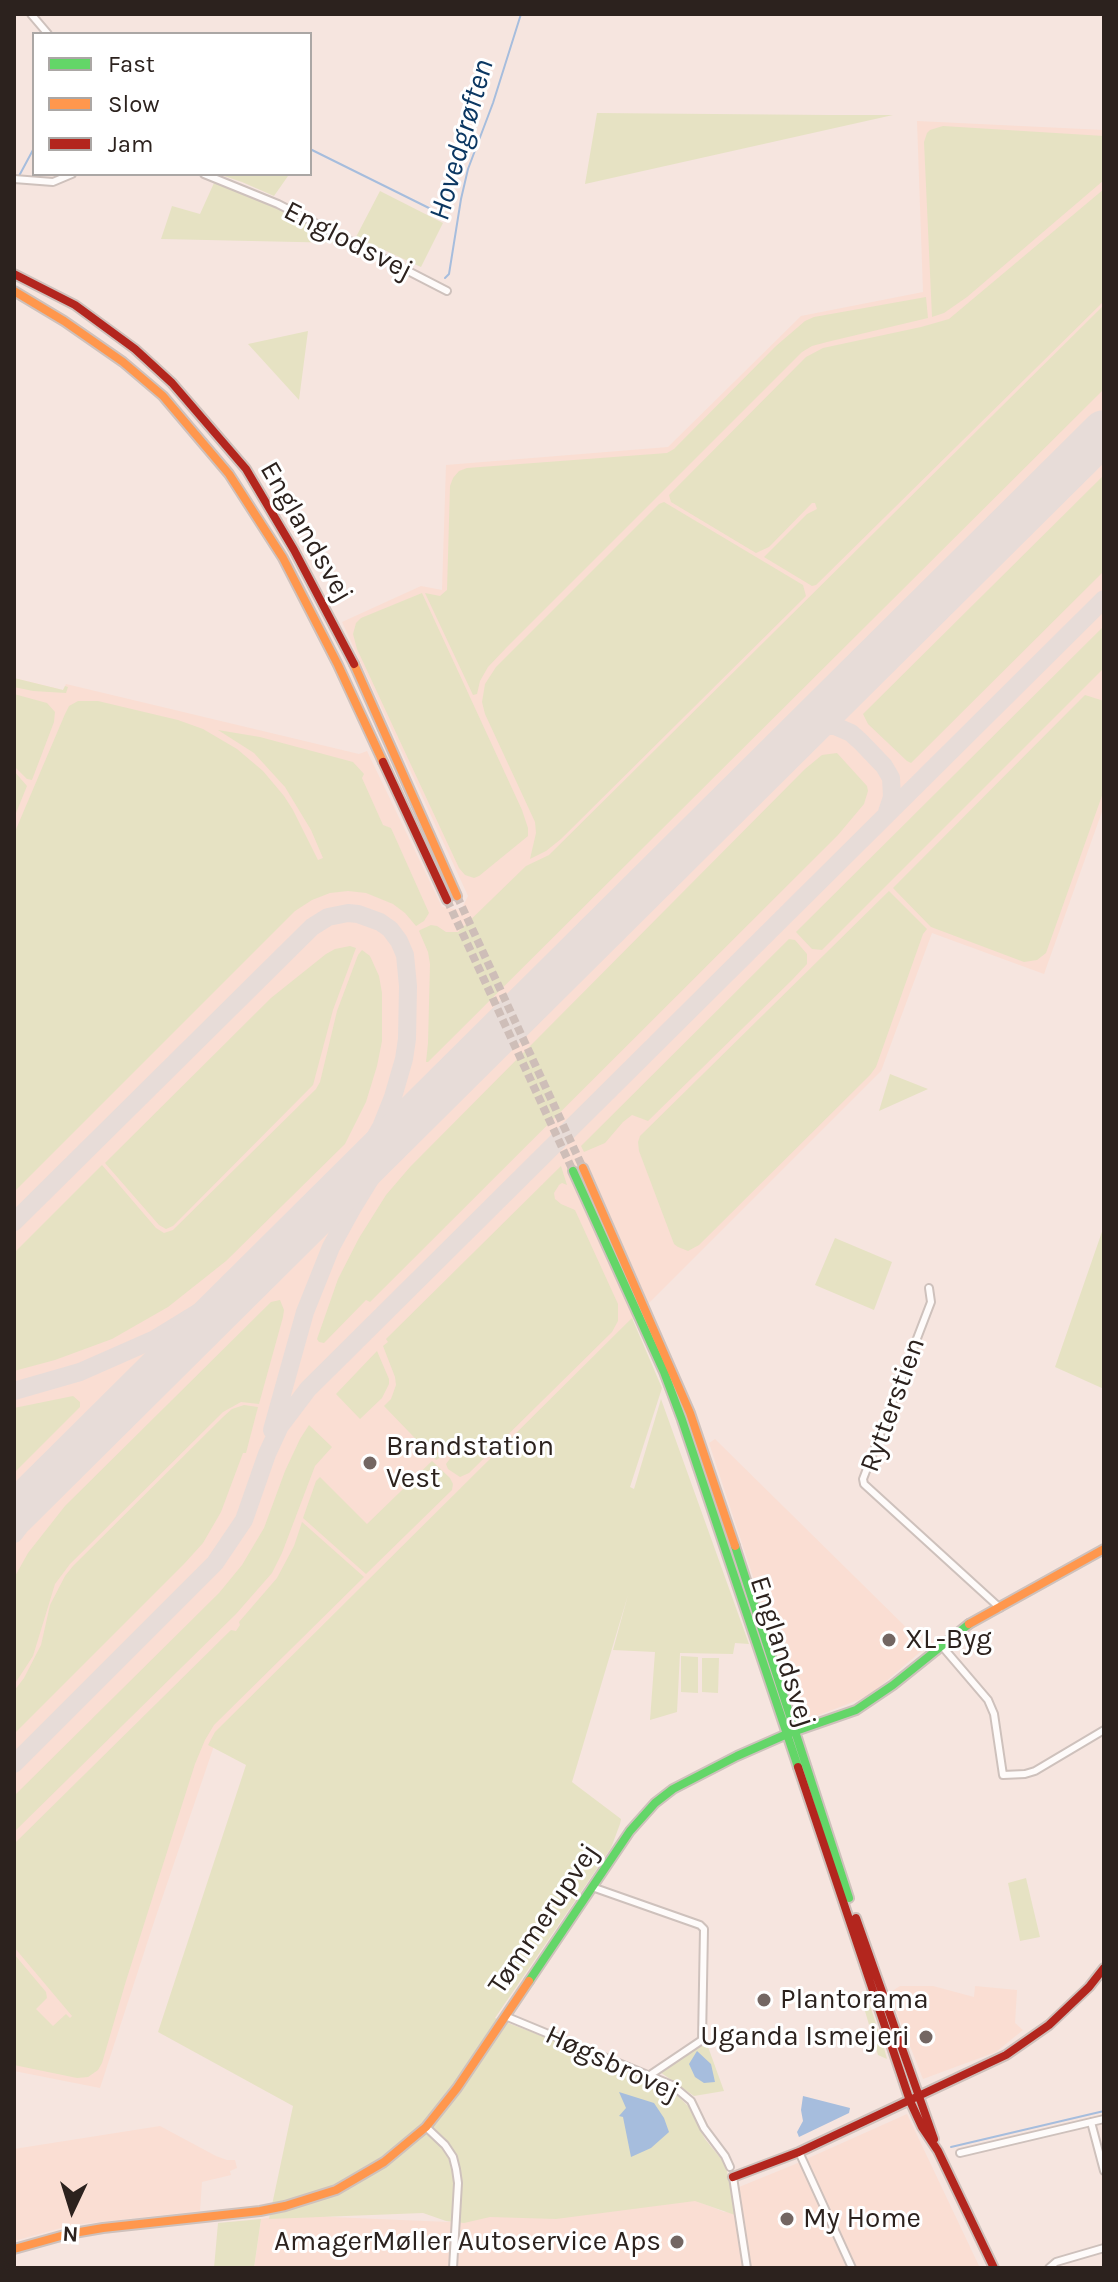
<!DOCTYPE html>
<html>
<head>
<meta charset="utf-8">
<style>
  body { margin:0 }
  #map { position:relative; width:1118px; height:2282px; overflow:hidden; background:#f6e5df; font-family:Karla,sans-serif }
  canvas { display:block }
  .frame { position:absolute; inset:0; border:16px solid #2c221e; pointer-events:none }
  .legend { position:absolute; left:32px; top:32px; width:280px; height:144px; box-sizing:border-box; background:#fff; border:2px solid #aba7a5; margin:0; padding:10px 14px; list-style:none; font-size:24px; color:#2c221e }
  .legend li { display:flex; align-items:center; gap:16px; height:40px }
  .legend b { width:40px; border:2px solid #aba7a5 }
  .north { position:absolute; left:32px; top:2170px; width:80px; height:80px; -webkit-text-stroke:6px #fff; paint-order:stroke; rotate:184deg; font-size:22px; font-weight:700; line-height:32px; text-align:center; color:#2c221e }
  .north::after { content:''; display:block; margin:auto; width:28px; height:36px; background:#2c221e; clip-path:polygon(50% 0,100% 100%,50% 72%,0 100%) }
</style>
</head>
<body>
<div id="map">
<canvas width="1118" height="2282"></canvas>
<div class="frame"></div>
<ul class="legend">
<li><b style="height:10px;background:#63d668"></b>Fast</li>
<li><b style="height:10px;background:#ff974d"></b>Slow</li>
<li><b style="height:10px;background:#b3261e"></b>Jam</li>
</ul>
<div class="north">N</div>
</div>
<script>
const context = document.querySelector('canvas').getContext('2d');
context.lineJoin = 'round';
function fill(path, color) { context.fillStyle = color; context.fill(path, 'evenodd'); }
const toPath = rows => new Path2D(rows.map(r => 'M' + r).join(''));
function strokePath(path, color, width, dash) { context.strokeStyle = color; context.lineWidth = width; context.lineCap = dash ? 'butt' : 'round'; context.setLineDash(dash || []); context.stroke(path); }
function label(font, color, halo, rows, align = 'center') {
  context.font = font + ' Karla,sans-serif'; context.lineWidth = 6; context.setLineDash([]); context.textBaseline = 'middle'; context.strokeStyle = halo; context.fillStyle = color; for (const [text, x, y, turn = 0] of rows) {
    context.save(); context.translate(x, y); context.rotate((+turn || 0) * Math.PI / 180); context.textAlign = isNaN(turn) ? turn : align; if (halo) context.strokeText(text, 0, 0); context.fillText(text, 0, 0); context.restore();
  }
}
fill(toPath([
  [917,121,1104,130,1104,806,1044,974,932,933,881,1071,218,1734,152,1928,100,2088,14,2071,14,678,63,690,66,684,359,754,367,751,442,907,461,910,468,896,342,622,421,586,442,590,446,465,668,447,801,316,923,292],
  [715,1439,926,1647,869,1696,811,1718,801,1717,797,1711,709,1443],
  [900,1986,933,1986,974,1997,975,1986,1017,1990,1015,2023,1023,2030,996,2052,923,2079,889,1993],
  [907,2114,980,2268,254,2268,261,2219,285,2215,448,2222,492,2215,695,2200,724,2212,740,2210,739,2187,793,2165],
  [160,2126,216,2156,227,2160,235,2160,237,2168,230,2171,231,2175,202,2182,200,2211,72,2225,14,2241,14,2149]
]), '#faded3');
fill(toPath([
  [597,113,830,115,893,115,585,184],
  [943,126,1104,136,1104,180,967,297,944,313,932,317,924,142,927,133,930,130],
  [218,174,288,174,288,176,274,196,242,182],
  [214,183,271,205,343,240,343,243,161,239,172,206,200,214],
  [1104,189,1104,301,816,585,812,586,764,557,807,514,817,509,815,503,812,503,769,547,756,553,671,502,669,495,806,357,823,348,921,327,949,319],
  [380,191,443,223,421,267,356,237],
  [926,297,928,318,827,342,812,346,802,352,506,648,488,667,480,681,477,694,473,695,425,593,440,596,447,590,450,486,453,478,459,471,467,468,667,453,674,449,776,346,805,321,814,317],
  [1104,305,1104,389,428,1062,426,1062,428,1043,430,964,428,952,419,931,420,930,431,925,437,926,446,932,458,932,526,866,549,855],
  [308,331,299,400,248,344],
  [1104,475,1104,571,911,763,907,761,868,724,863,714],
  [664,502,803,585,806,596,561,839,546,851,530,859,536,833,535,822,485,714,482,702,485,684,496,667,659,504],
  [422,593,522,810,528,828,528,836,479,876,474,878,465,875,459,868,357,649,353,634,356,623,361,618],
  [1104,626,1104,668,822,950,812,949,796,932],
  [14,678,63,690,65,686,68,687,66,693,33,691,14,687],
  [14,694,47,703,55,712,54,722,32,780,27,779,14,766],
  [1085,695,1104,701,1104,790,1046,953,1037,960,1024,962,931,927,893,888],
  [78,701,98,701,178,720,203,729,237,749,263,771,284,796,293,810,318,860,323,858,311,830,285,787,254,753,218,730,260,737,353,762,364,774,362,778,383,825,391,828,429,913,424,921,416,926,405,913,393,904,366,893,348,891,330,893,312,900,295,911,14,1192,14,834,65,714,69,706],
  [837,753,867,786,868,791,864,804,838,835,370,1302,366,1300,324,1343,319,1342,317,1339,338,1279,359,1238,386,1195,410,1167,805,769,822,755],
  [14,771,27,786,14,818],
  [889,891,927,929,923,934,876,1067,870,1075,699,1245,688,1251,678,1247,674,1244,639,1151,638,1142,640,1136],
  [789,939,795,940,807,954,807,964,792,980,648,1121,632,1115,623,1122,605,1143,584,1152,581,1146],
  [350,946,356,948,333,1010,313,1085,173,1226,166,1229,159,1225,105,1163,271,998,326,954,335,949],
  [362,950,370,956,379,976,382,993,382,1041,377,1066,366,1102,345,1144,226,1261,168,1307,112,1339,55,1360,14,1371,14,1253,102,1165,156,1228,164,1233,173,1230,316,1089,320,1082,337,1011,358,955],
  [890,1074,928,1089,879,1111],
  [561,1166,567,1185,562,1183,559,1185,554,1193,555,1199,561,1204,575,1210,618,1304,618,1321,612,1332,469,1473,460,1477,448,1469,446,1464,454,1453,443,1442,435,1449,441,1457,436,1460,384,1406,391,1399,396,1385,395,1377,383,1346,388,1342,386,1339],
  [1104,1226,1104,1389,1055,1367],
  [835,1238,892,1262,874,1310,815,1285],
  [280,1300,284,1310,283,1317,259,1404,241,1402,223,1412,70,1564,55,1584,33,1656,14,1685,14,1578,28,1553,65,1506,271,1302],
  [632,1318,662,1388,630,1487,634,1489,661,1399,749,1644,735,1643,733,1654,680,1653,677,1712,650,1720,655,1652,613,1650,628,1595,572,1782,621,1819,620,1824,611,1848,495,2018,628,2069,678,2096,688,2106,705,2139,726,2165,735,2215,695,2201,556,2219,490,2217,464,2223,446,2221,423,2213,269,2219,293,2106,158,2032,246,1765,208,1745,215,1732],
  [377,1351,389,1379,389,1384,382,1398,360,1419,336,1394],
  [73,1396,80,1402,80,1407,14,1473,14,1408],
  [244,1405,258,1407,246,1453,243,1453,221,1512,203,1543,184,1564,14,1734,14,1691,24,1678,41,1645,50,1605,65,1576,73,1566,223,1417,232,1409],
  [309,1425,332,1447,315,1466,282,1553,272,1573,236,1614,14,1832,14,1796,219,1593,242,1565,264,1528,285,1471,300,1439],
  [432,1461,450,1478,453,1484,452,1490,366,1574,303,1518,316,1481,320,1477,367,1524],
  [302,1522,364,1577,214,1725,205,1740,195,1764,126,1981,102,2063,98,2070,88,2077,77,2078,14,2065,14,1954,46,1992,47,1998,36,2009,53,2026,66,2014,70,2018,72,2016,14,1947,14,1844,231,1630,236,1631,240,1625,239,1622,277,1578,294,1546],
  [681,1656,698,1657,698,1693,681,1692],
  [702,1658,719,1658,718,1693,702,1692],
  [1026,1878,1040,1937,1020,1941,1008,1883],
  [868,2000,883,2044,887,2059,878,2055,862,2001],
  [707,2044,724,2091,694,2096,660,2072,699,2046],
  [261,2219,254,2268,214,2268,218,2223]
]), '#e6e2c3');
fill(toPath([
  [697,2051,711,2064,715,2082,704,2083,695,2077,689,2064],
  [619,2092,654,2103,664,2118,669,2132,651,2148,631,2157,623,2117,619,2116,626,2108],
  [803,2096,850,2108,849,2113,799,2137,797,2132,803,2121,801,2110]
]), '#a6bddd');
strokePath(toPath([
  [310,149,441,214],
  [19,176,34,148],
  [445,278,449,274,461,199,468,169,493,103,521,14],
  [951,2147,1104,2111]
]), '#a6bddd', 2);
strokePath(toPath([
  [804,730,819,726,835,726,851,733,861,742,884,766,891,778,892,797,887,812],
  [14,1222,312,927,328,917,348,913,358,914,380,922,390,929,399,941,405,955,408,986,407,1039,404,1059,393,1097,381,1127,366,1153,330,1200],
  [14,1391,80,1372,155,1339,217,1301,285,1244],
  [272,1430,305,1312,331,1247,353,1207,372,1176,389,1152,431,1099],
  [14,1534,75,1454],
  [14,1764,215,1563,244,1520,267,1454,280,1426,308,1389,1104,599]
]), '#e7dcd8', 18);
strokePath(toPath([
  [14,1514,1104,432]
]), '#e7dcd8', 44);
strokePath(toPath([
  [457,896,583,1168],
  [447,900,573,1171]
]), '#cebeb8', 8, [8, 4]);
const street = toPath([
  [31,14,48,34],
  [204,174,278,204,447,291],
  [14,179,53,182,72,174],
  [929,1288,931,1302,863,1479,864,1484,1000,1608],
  [941,1645,988,1700,994,1714,1003,1775,1025,1774,1035,1771,1104,1730],
  [592,1887,700,1925,704,1929,702,2040,650,2075],
  [505,2016,672,2085,691,2101,704,2128,725,2156,730,2167],
  [1091,2122,1104,2171],
  [426,2127,445,2145,453,2157,456,2169,458,2183,453,2268],
  [799,2152,852,2268],
  [960,2153,1104,2119],
  [733,2177,747,2268],
  [1049,2268,1056,2262,1104,2248]
]);
const fast = toPath([
  [573,1171,664,1372,682,1420,798,1767],
  [735,1546,849,1898],
  [529,1981,630,1831,655,1803,673,1789,737,1756,787,1734,856,1710,893,1685,969,1624]
]);
const slow = toPath([
  [14,291,64,321,123,362,163,396,229,474,283,558,338,665,383,762],
  [354,664,457,896],
  [583,1168,690,1413,735,1546],
  [969,1624,1104,1549],
  [14,2249,68,2234,103,2228,260,2211,285,2206,336,2190,384,2162,426,2127,457,2088,529,1981]
]);
const jam = toPath([
  [14,274,75,305,135,349,172,383,246,469,294,550,354,664],
  [383,762,447,900],
  [798,1767,910,2101,922,2127,938,2151,994,2268],
  [856,1918,934,2139],
  [733,2177,799,2152,1006,2055,1049,2025,1089,1987,1104,1968]
]);
strokePath(street, '#cec1bc', 10);
strokePath(fast, '#cec1bc', 12);
strokePath(slow, '#cec1bc', 12);
strokePath(jam, '#cec1bc', 12);
strokePath(street, '#fefbfa', 6);
strokePath(fast, '#63d668', 8);
strokePath(slow, '#ff974d', 8);
strokePath(jam, '#b3261e', 8);
for (const [x, y, r, color] of [
  [370,1463,8,"#736662"],
  [889,1640,8,"#736662"],
  [764,2000,8,"#736662"],
  [926,2037,8,"#736662"],
  [787,2219,8,"#736662"],
  [677,2242,8,"#736662"]
]) { const dot = new Path2D(); dot.arc(x, y, r, 0, 2 * Math.PI); context.fillStyle = color; context.fill(dot); strokePath(dot, '#fff', 3); }
label('28px', '#2c221e', '#fff', [
  ["Englodsvej",348,241,27],
  ["Englandsvej",306,532,60],
  ["Rytterstien",893,1405,-70],
  ["Englandsvej",782,1652,72],
  ["Tømmerupvej",544,1919,-56],
  ["Høgsbrovej",612,2064,25]
]);
label('28px', '#2c221e', '#fff', [
  ["Brandstation",386,1447],
  ["Vest",386,1479],
  ["XL-Byg",905,1640],
  ["Plantorama",780,2000],
  ["Uganda Ismejeri",910,2037,"right"],
  ["My Home",803,2219],
  ["AmagerMøller Autoservice Aps",661,2242,"right"]
], 'left');
label('italic 30px', '#0b3762', '#fff', [
  ["Hovedgrøften",462,140,-74]
]);
</script>
</body>
</html>
